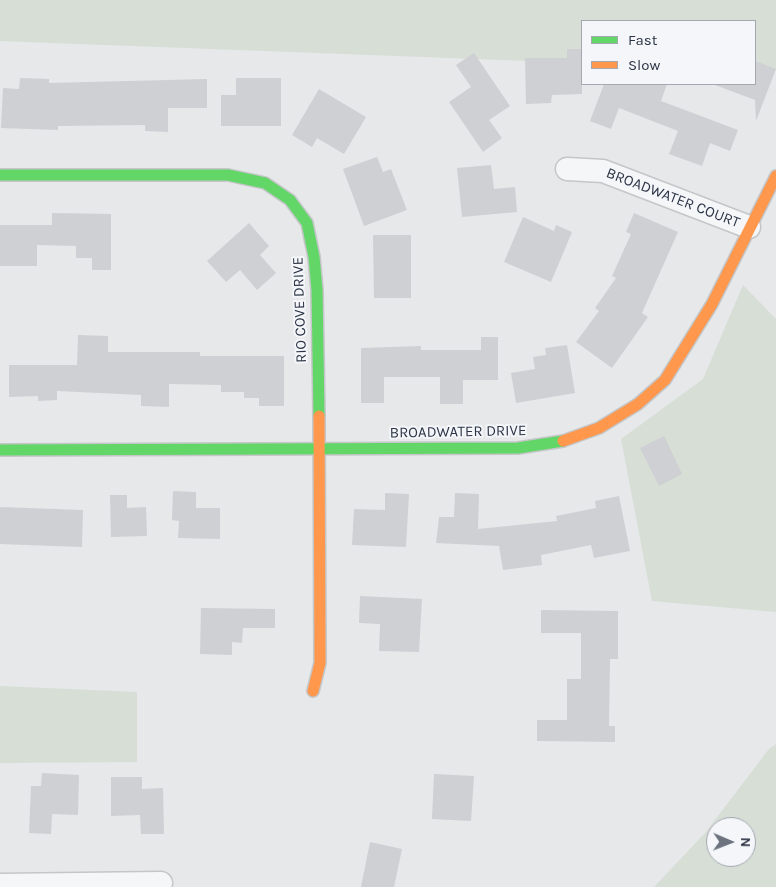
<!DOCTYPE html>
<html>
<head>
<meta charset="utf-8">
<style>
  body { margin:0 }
  #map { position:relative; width:776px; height:887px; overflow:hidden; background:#e6e8ea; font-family:Karla,sans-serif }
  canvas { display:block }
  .legend { position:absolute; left:581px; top:20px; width:175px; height:65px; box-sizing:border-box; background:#f4f6f9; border:1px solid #a4a8b1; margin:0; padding:6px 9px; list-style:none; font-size:15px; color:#2b3445 }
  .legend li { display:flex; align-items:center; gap:10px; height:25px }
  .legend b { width:25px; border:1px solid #a4a8b1 }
  .north { position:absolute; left:706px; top:817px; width:50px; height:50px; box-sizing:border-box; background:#f4f6f9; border:1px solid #a4a8b1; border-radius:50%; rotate:91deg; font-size:14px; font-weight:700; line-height:20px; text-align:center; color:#2b3445 }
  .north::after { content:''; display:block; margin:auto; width:18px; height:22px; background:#6c737f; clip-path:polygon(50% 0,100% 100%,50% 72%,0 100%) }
</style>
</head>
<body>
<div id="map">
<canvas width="776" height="887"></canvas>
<ul class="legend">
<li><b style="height:6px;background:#63d668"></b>Fast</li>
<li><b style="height:6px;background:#ff974d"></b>Slow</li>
</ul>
<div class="north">N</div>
</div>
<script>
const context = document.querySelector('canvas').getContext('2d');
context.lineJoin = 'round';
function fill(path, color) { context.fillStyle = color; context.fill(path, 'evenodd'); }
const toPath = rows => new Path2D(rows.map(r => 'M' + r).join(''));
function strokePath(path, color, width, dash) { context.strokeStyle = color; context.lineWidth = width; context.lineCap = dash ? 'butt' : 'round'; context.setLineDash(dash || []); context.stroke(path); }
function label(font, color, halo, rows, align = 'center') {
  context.font = font + ' Karla,sans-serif'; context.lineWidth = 4; context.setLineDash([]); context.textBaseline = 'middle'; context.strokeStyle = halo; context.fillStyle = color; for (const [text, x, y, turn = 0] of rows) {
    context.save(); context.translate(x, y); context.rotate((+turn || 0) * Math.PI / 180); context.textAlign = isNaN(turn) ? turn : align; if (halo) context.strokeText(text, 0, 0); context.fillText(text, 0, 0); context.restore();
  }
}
fill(toPath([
  [0,0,776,0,776,70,755,70,755,21,582,21,582,63,0,41],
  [743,285,776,319,776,612,652,601,621,439,703,379],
  [0,686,137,692,137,762,0,763],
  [776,744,776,887,654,887,705,833,769,749],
  [716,827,746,827,746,857,716,857]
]), '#d6ded6');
fill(toPath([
  [567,49,582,49,582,94,552,95,551,103,526,104,525,58,567,58],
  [474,53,510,106,489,120,502,138,483,152,449,102,471,87,456,65],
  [755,61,776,69,756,121,755,100,715,85,755,84],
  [20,78,49,79,49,83,207,79,207,108,168,108,168,132,145,131,145,125,58,126,58,130,1,128,3,88,19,89],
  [236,78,281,78,281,126,221,126,221,95,236,95],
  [604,84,667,84,661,101,738,130,730,151,710,143,702,166,669,154,678,131,619,108,611,129,590,121],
  [319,89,366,117,344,154,317,138,312,147,292,135],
  [377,157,383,172,391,169,407,210,364,226,343,169],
  [491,165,494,189,515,187,517,212,462,217,457,168],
  [52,213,111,214,111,270,92,270,92,258,76,258,76,246,37,245,37,266,0,266,0,225,52,225],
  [634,213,678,232,642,313,648,317,612,368,576,342,599,311,595,308,616,278,612,276,631,234,626,232],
  [523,217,554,231,556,225,572,232,551,282,504,262],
  [249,223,269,246,260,255,276,273,257,290,240,270,226,282,207,261],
  [373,235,411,235,411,298,374,298],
  [78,335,108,336,108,352,200,352,200,356,284,356,284,406,259,406,259,398,244,398,244,392,221,392,221,385,169,384,169,407,141,406,141,395,57,391,57,400,38,401,38,396,9,397,9,365,77,365],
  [481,337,498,337,498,380,463,380,463,404,440,404,440,377,384,377,384,403,361,403,361,348,421,346,421,350,481,350],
  [567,345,575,393,516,403,511,373,535,369,533,357,546,355,545,348],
  [664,436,682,474,659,486,640,448],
  [173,491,196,492,196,508,220,508,220,539,178,538,179,521,172,520],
  [385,493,409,494,406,547,352,545,354,509,385,510],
  [455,493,479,494,478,529,557,521,556,516,596,508,595,501,619,496,630,551,594,558,591,545,541,555,542,565,503,570,499,546,436,543,439,517,454,517],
  [110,495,127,495,127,508,146,507,147,536,111,537],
  [0,507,83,510,82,547,0,544],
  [360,596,422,599,419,652,379,651,380,624,359,623],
  [201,608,275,609,275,628,243,628,242,643,232,642,232,655,200,654],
  [541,610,618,611,618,659,610,659,609,726,615,726,615,742,537,741,537,720,567,720,567,679,581,679,581,633,541,633],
  [42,773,79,775,78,815,52,814,51,834,29,833,31,786,41,786],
  [434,774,474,776,471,821,432,819],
  [111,777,142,777,142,789,163,788,164,834,141,834,140,815,111,816],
  [370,842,402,849,394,887,361,887]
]), '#ced0d3');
const street = toPath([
  [567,169,603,171,749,227],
  [0,885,161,883]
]);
const fast = toPath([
  [0,175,228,175,265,183,290,200,307,223,314,257,317,290,319,416],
  [0,450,518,448,563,441]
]);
const slow = toPath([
  [563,441,599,428,638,404,665,380,712,304,776,176],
  [313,691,320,663,319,416]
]);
strokePath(street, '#c4c6c8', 25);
strokePath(fast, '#c4c6c8', 14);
strokePath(slow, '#c4c6c8', 14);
strokePath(street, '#f5f6f7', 22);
strokePath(fast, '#63d668', 11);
strokePath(slow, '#ff974d', 11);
label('15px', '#2b3445', '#f4f6f9', [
  ["BROADWATER COURT",673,198,21],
  ["RIO COVE DRIVE",300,310,-92],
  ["BROADWATER DRIVE",458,432,-1]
]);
</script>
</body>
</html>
